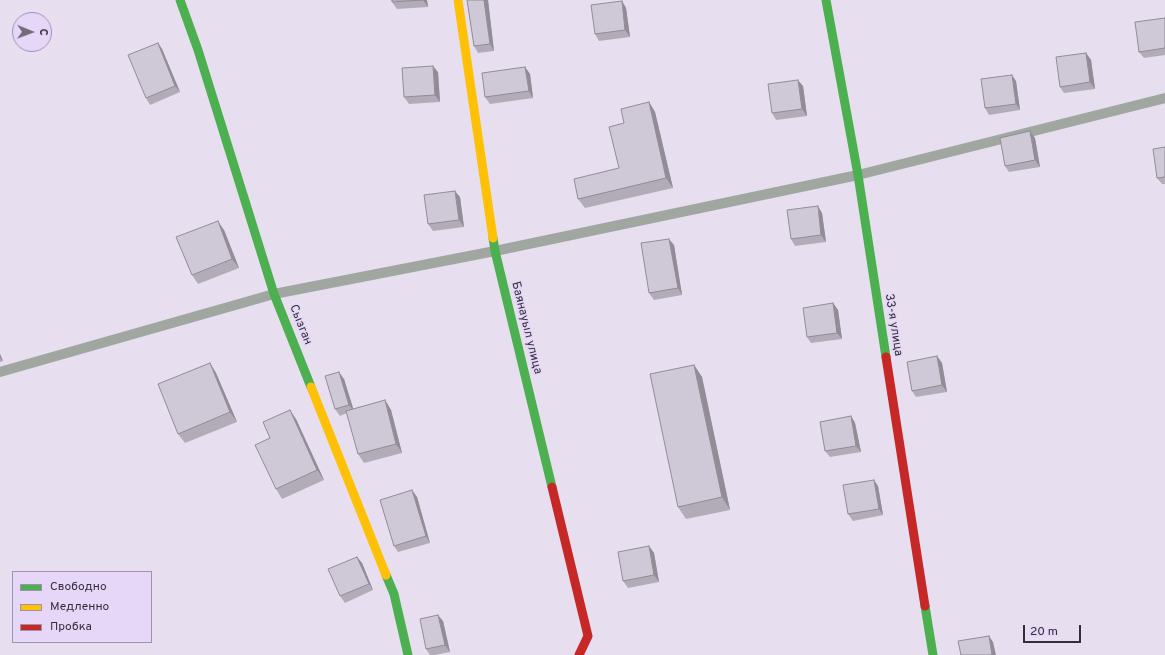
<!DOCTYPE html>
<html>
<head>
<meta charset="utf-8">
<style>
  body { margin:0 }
  #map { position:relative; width:1165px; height:655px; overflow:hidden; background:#e7dff0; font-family:Overpass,sans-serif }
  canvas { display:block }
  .legend { position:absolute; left:12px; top:571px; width:140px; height:72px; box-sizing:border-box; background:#e6d7f8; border:1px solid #9e93ac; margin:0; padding:5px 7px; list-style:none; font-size:12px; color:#332e3a }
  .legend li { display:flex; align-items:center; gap:8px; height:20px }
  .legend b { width:20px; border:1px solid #9e93ac }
  .north { position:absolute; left:12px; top:12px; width:40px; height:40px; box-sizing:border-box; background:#e6d7f8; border:1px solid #9e93ac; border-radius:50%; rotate:91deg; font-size:11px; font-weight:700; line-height:16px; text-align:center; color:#332e3a }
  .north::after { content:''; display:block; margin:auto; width:14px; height:18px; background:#726c7a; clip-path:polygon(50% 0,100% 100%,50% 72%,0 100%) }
  .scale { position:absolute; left:1023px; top:625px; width:58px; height:18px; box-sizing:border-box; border:2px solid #332e3a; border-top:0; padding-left:5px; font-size:12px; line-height:14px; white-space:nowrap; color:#332e3a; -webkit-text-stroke:3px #e6d7f8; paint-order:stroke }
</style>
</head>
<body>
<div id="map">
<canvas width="1165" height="655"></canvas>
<ul class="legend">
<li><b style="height:5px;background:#4caf50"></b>Свободно</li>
<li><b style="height:5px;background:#ffc107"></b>Медленно</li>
<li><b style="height:5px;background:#c62828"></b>Пробка</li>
</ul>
<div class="north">С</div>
<div class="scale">20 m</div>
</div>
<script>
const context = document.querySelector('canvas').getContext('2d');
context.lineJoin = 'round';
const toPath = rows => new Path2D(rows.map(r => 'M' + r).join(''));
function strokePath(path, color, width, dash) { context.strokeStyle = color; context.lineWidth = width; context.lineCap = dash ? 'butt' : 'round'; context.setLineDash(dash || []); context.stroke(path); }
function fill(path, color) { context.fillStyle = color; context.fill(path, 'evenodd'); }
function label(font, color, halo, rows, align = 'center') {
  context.font = font + ' Overpass,sans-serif'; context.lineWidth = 3; context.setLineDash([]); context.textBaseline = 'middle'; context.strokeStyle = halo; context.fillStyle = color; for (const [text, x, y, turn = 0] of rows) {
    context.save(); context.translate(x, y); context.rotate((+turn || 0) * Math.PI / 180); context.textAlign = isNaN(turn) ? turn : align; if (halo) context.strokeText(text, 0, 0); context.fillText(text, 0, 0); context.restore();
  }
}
strokePath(toPath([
  [0,372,274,294,495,251,858,175,1165,98]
]), '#a0a6a0', 10);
strokePath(toPath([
  [180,0,198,50,274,294,311,387],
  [826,0,858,175,886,357],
  [493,238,495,251,552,487],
  [386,575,394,594,408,655],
  [925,606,933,655]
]), '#4caf50', 9);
strokePath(toPath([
  [458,0,493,238],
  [311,387,386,575]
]), '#ffc107', 9);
strokePath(toPath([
  [886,357,925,606],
  [552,487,588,636,579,655]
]), '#c62828', 9);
fill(toPath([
  [392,0,427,0,428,7,397,9,392,2],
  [467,0,488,0,494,51,478,53,474,46],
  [622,1,626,8,630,37,599,41,595,34],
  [1165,18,1165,55,1144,58,1139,52],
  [158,43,162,49,180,92,150,105,146,98],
  [1086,53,1091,60,1095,89,1064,93,1060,87],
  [525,67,530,74,533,98,490,104,485,97],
  [438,72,440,102,409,104,404,97],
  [1016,81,1020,110,989,115,985,108],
  [803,86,807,116,776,120,772,113],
  [649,102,655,112,673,188,585,208,578,199,619,168,624,123],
  [1035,138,1040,167,1009,172,1005,166],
  [1165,147,1165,184,1162,184,1157,178],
  [460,197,464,227,433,231,428,224],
  [822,213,826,242,795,246,791,239],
  [224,230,239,268,198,284,192,275],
  [674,245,682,295,654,300,649,293],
  [833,303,838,310,842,339,811,343,807,337],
  [0,354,3,361,0,362],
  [937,356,942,363,947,392,916,397,912,391],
  [210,363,216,373,237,422,185,443,178,434],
  [694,365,702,377,730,510,686,519,678,507],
  [344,379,353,409,385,400,391,410,402,453,364,463,358,454,347,413,340,416,335,409],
  [851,416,855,423,861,452,830,457,825,451],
  [296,419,324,480,282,499,276,489,270,438],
  [878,486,883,515,853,521,848,514],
  [417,497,430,543,398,552,394,546],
  [649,546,654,553,659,582,628,588,623,581],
  [357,557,362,563,373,590,345,603,340,596],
  [443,621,450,652,435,655,430,655,426,649]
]), '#b2acb8');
fill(toPath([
  [423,0,427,0,428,7],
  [484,0,488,0,494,51,490,44],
  [622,1,626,8,630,37,625,30],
  [158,43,162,49,180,92,175,86],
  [1086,53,1091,60,1095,89,1090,82],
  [433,66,438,72,440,102,435,95],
  [525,67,530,74,533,98,529,91],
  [1012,75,1016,81,1020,110,1016,104],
  [798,80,803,86,807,116,802,109],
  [649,102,655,112,673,188,666,178],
  [1030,131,1035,138,1040,167,1035,160],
  [455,191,460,197,464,227,459,220],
  [818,206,822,213,826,242,821,235],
  [218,221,224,230,239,268,232,259],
  [669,239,674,245,682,295,678,288],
  [833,303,838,310,842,339,837,333],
  [0,354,3,361,0,358],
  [937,356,942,363,947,392,942,385],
  [210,363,216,373,237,422,230,412],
  [694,365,702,377,730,510,722,497],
  [339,372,344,379,354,411,349,405],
  [385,400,391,410,402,453,396,444],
  [290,410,296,419,324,480,317,470],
  [851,416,855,423,861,452,856,446],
  [874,480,878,486,883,515,879,509],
  [412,490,417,497,430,543,426,536],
  [649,546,654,553,659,582,654,575],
  [357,557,362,563,373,590,369,584],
  [438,615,443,621,450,652,445,645],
  [989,636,993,642,996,655,992,655]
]), '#918c96');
const building = toPath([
  [392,0,423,0,392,2,392,0],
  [467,0,484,0,490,44,474,46,467,0],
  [622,1,625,30,595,34,591,5,622,1],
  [1165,18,1165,48,1139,52,1135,22,1165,18],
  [158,43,175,86,146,98,128,55,158,43],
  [1086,53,1090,82,1060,87,1056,57,1086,53],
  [433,66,435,95,404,97,402,68,433,66],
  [525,67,529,91,485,97,482,73,525,67],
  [1012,75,1016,104,985,108,981,79,1012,75],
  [798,80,802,109,772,113,768,84,798,80],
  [649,102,666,178,578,199,574,179,619,168,609,127,624,123,621,109,649,102],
  [1030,131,1035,160,1005,166,1000,138,1030,131],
  [1165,147,1165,177,1157,178,1153,149,1165,147],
  [455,191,459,220,428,224,424,195,455,191],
  [818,206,821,235,791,239,787,210,818,206],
  [218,221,232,259,192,275,176,237,218,221],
  [669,239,678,288,649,293,641,243,669,239],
  [833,303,837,333,807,337,803,308,833,303],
  [937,356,942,385,912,391,907,362,937,356],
  [210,363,230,412,178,434,158,384,210,363],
  [694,365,722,497,678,507,650,374,694,365],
  [339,372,349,405,335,409,325,376,339,372],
  [385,400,396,444,358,454,346,411,385,400],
  [290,410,317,470,276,489,255,445,270,438,263,422,290,410],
  [851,416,856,446,825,451,820,422,851,416],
  [874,480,879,509,848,514,843,485,874,480],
  [412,490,426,536,394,546,380,500,412,490],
  [649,546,654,575,623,581,618,552,649,546],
  [357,557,369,584,340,596,328,569,357,557],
  [438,615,445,645,426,649,420,619,438,615],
  [989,636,992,655,961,655,958,641,989,636]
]);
fill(building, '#cfc8d6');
strokePath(building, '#918c96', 1);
label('12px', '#332e3a', '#e6d7f8', [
  ["Сызган",300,325,68],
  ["33-я улица",893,325,81],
  ["Баянауыл улица",526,328,76]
]);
</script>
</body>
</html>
